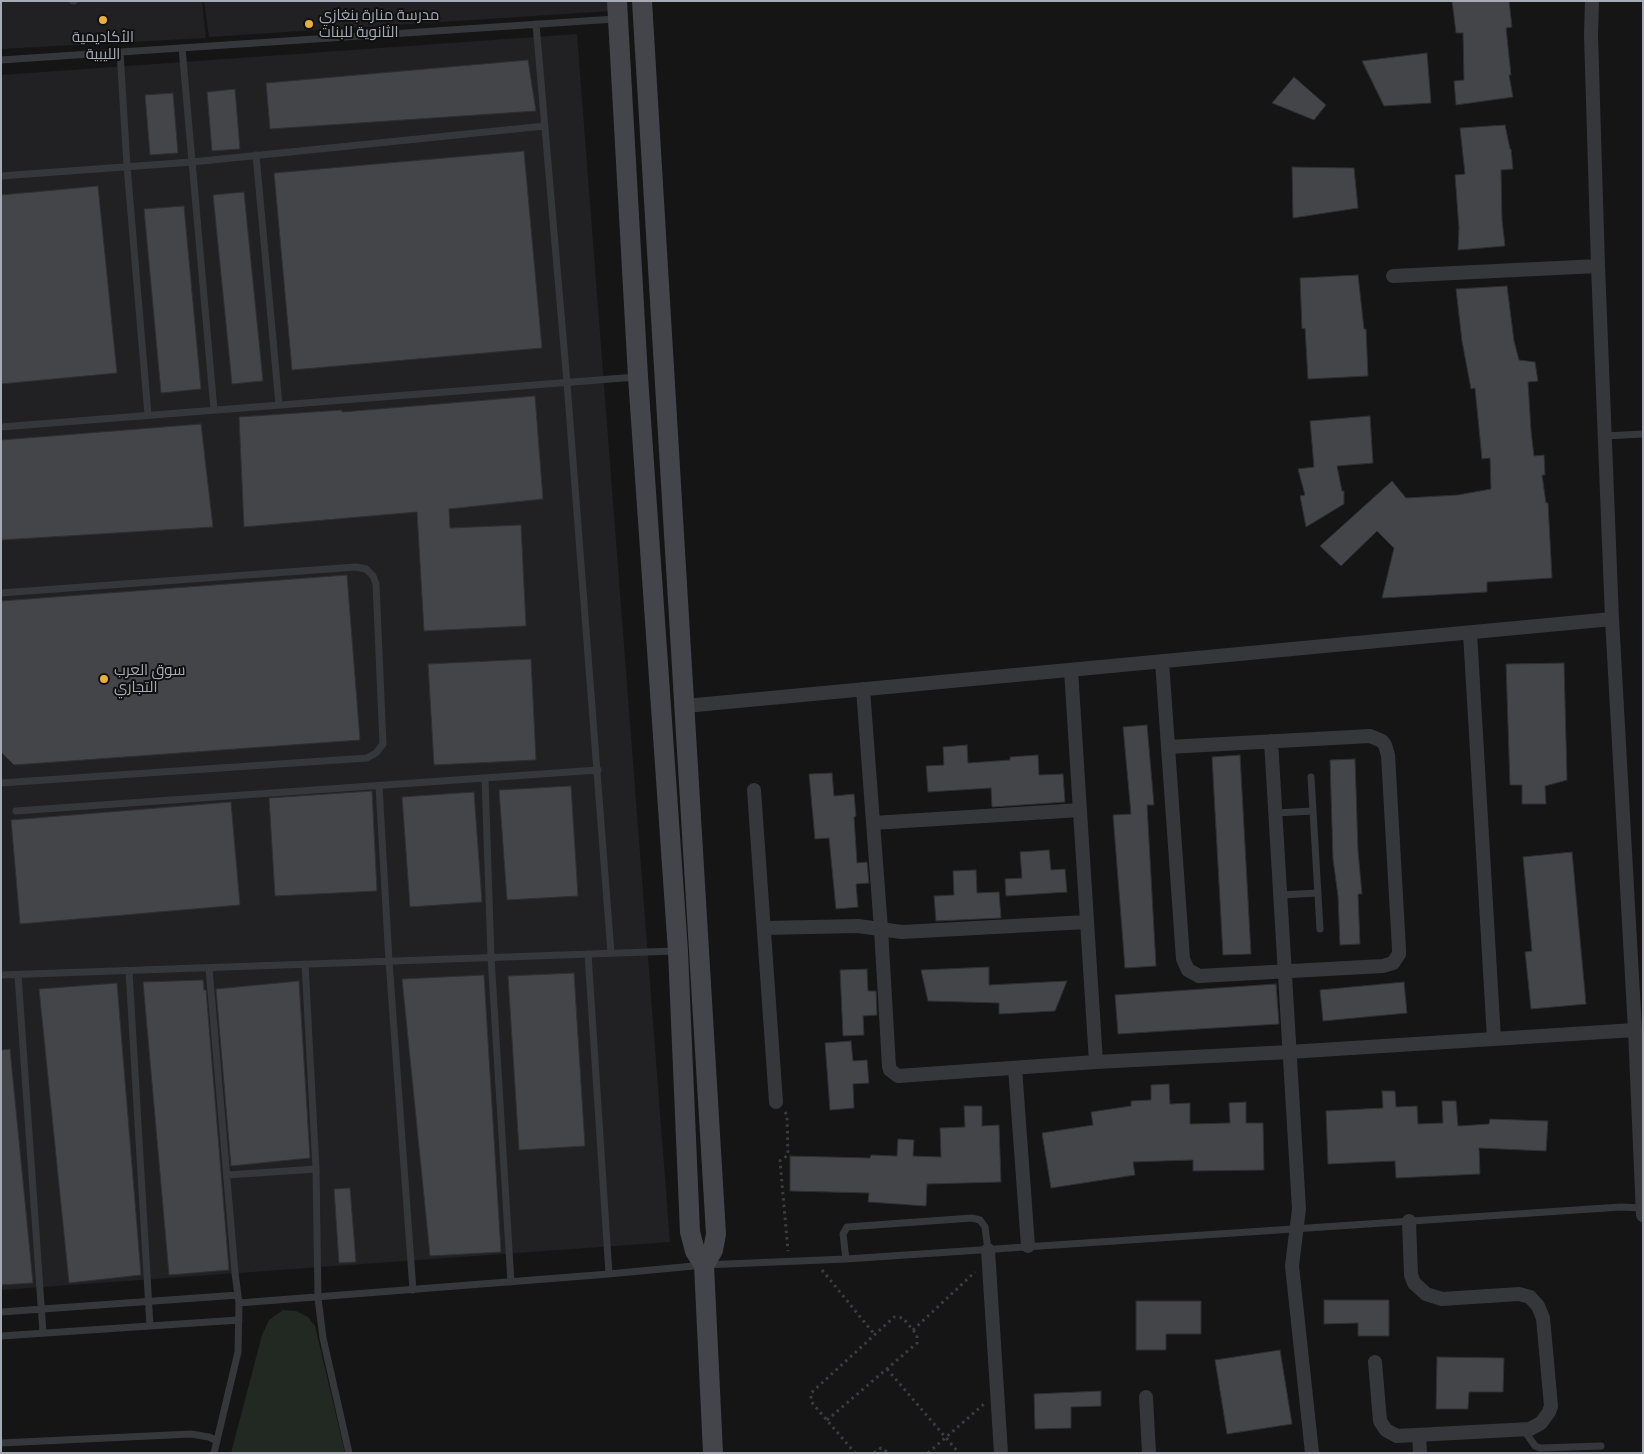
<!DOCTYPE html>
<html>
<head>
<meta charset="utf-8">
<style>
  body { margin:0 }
  #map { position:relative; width:1644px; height:1454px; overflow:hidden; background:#151516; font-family:"Exo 2",sans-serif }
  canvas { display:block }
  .frame { position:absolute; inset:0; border:2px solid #a7abb6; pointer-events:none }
</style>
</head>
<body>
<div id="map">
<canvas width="1644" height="1454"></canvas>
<div class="frame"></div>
</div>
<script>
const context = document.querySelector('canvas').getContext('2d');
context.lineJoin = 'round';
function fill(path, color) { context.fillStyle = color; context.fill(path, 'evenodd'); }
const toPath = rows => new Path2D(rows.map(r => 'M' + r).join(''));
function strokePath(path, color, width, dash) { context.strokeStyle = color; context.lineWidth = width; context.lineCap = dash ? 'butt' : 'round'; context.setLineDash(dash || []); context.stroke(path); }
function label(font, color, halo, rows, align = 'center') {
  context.font = font + ' "Exo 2",Cairo,sans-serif'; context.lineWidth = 4; context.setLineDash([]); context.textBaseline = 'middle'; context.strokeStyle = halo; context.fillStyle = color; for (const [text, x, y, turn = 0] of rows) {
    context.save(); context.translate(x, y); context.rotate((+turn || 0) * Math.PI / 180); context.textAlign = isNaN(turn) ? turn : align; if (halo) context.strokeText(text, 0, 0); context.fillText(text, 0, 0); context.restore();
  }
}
fill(toPath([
  [1,1,202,1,206,38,1,49],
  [204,1,610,1,611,11,209,37],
  [577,34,670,1242,1,1290,1,75]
]), '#212123');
fill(toPath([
  [283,1310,296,1311,308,1317,315,1326,345,1453,231,1453,262,1335,269,1320]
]), '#212922');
const building = toPath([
  [1452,1,1509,1,1512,27,1506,28,1511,75,1509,75,1513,97,1456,105,1454,81,1464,80,1463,33,1456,33,1452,1],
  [1427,53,1431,103,1384,106,1362,61,1427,53],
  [528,60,536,111,270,129,266,83,528,60],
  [1294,77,1326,105,1314,120,1272,103,1294,77],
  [235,89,240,149,212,151,207,92,235,89],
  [173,93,178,153,150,155,145,95,173,93],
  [1505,125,1510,149,1511,149,1513,169,1501,170,1502,220,1505,246,1458,250,1459,228,1455,175,1465,174,1460,128,1505,125],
  [524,151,542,348,292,370,274,173,524,151],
  [1292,167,1354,168,1358,208,1293,218,1292,167],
  [98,186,117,373,1,384,1,195,98,186],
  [244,192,263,381,232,384,213,195,244,192],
  [184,206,201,389,161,393,144,209,184,206],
  [1358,275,1364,329,1366,329,1368,376,1308,379,1305,328,1302,329,1300,278,1358,275],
  [1507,286,1514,341,1519,360,1535,362,1538,381,1528,382,1531,431,1534,456,1544,455,1545,475,1542,475,1546,503,1548,503,1552,578,1487,582,1487,592,1382,598,1394,548,1377,531,1341,566,1320,546,1392,481,1406,498,1458,495,1491,489,1490,458,1482,459,1475,388,1471,389,1462,341,1456,289,1507,286],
  [535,396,543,499,449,509,450,528,521,525,526,626,424,631,417,512,244,527,239,417,342,410,342,412,535,396],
  [1370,416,1373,463,1337,466,1342,491,1344,491,1344,504,1306,527,1300,496,1305,495,1298,469,1314,467,1310,421,1370,416],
  [201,424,213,527,1,540,1,440,201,424],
  [347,575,360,740,14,765,1,752,1,601,347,575],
  [531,659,536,760,434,765,428,664,531,659],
  [1564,663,1567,780,1545,786,1546,804,1522,804,1522,785,1510,785,1506,664,1564,663],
  [1147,725,1154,805,1147,805,1156,966,1125,968,1113,815,1131,814,1123,727,1147,725],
  [967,745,968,763,1010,760,1010,757,1038,755,1039,775,1063,774,1065,802,992,807,991,788,928,792,926,766,944,765,943,747,967,745],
  [1240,755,1251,954,1223,955,1212,757,1240,755],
  [1355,759,1358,851,1362,894,1358,894,1360,944,1340,945,1338,896,1333,859,1330,760,1355,759],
  [832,773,834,796,854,794,856,816,854,817,857,863,867,862,869,883,856,884,858,907,836,909,829,838,815,839,809,774,832,773],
  [571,786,578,896,507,900,499,790,571,786],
  [372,791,377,891,275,896,269,798,372,791],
  [474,792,482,902,410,907,402,797,474,792],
  [231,802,240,905,20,924,11,820,231,802],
  [1049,850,1051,870,1065,869,1067,892,1006,896,1005,879,1022,878,1020,852,1049,850],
  [1572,852,1586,1004,1531,1009,1525,952,1532,951,1523,857,1572,852],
  [976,870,977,893,999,892,1001,918,936,921,934,896,954,895,953,871,976,870],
  [989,967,989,985,1067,981,1055,1011,999,1014,999,1003,928,1001,921,970,989,967],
  [867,969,868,991,876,991,877,1015,863,1016,864,1035,843,1036,840,970,867,969],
  [574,973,585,1146,519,1150,508,976,574,973],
  [484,975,501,1252,430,1256,402,979,484,975],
  [203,980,204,990,206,990,229,1270,169,1275,143,982,203,980],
  [299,981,310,1158,231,1166,216,989,299,981],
  [1404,982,1407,1013,1323,1021,1320,990,1404,982],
  [117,983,141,1275,69,1283,39,989,117,983],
  [1276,984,1279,1024,1118,1034,1115,995,1276,984],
  [851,1041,853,1061,867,1060,869,1083,853,1084,854,1108,830,1110,825,1043,851,1041],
  [10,1049,33,1283,1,1285,1,1050,10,1049],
  [1169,1084,1170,1104,1190,1103,1190,1124,1230,1123,1229,1103,1246,1102,1246,1123,1263,1123,1264,1170,1193,1171,1193,1160,1133,1162,1135,1175,1051,1188,1042,1133,1093,1125,1091,1112,1131,1106,1131,1101,1151,1100,1151,1085,1169,1084],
  [1382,1091,1395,1091,1396,1107,1417,1106,1418,1124,1443,1123,1442,1101,1456,1101,1458,1126,1489,1124,1490,1119,1548,1121,1546,1151,1479,1148,1480,1174,1396,1178,1395,1161,1328,1164,1326,1111,1383,1108,1382,1091],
  [964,1106,982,1106,982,1126,999,1125,1001,1182,927,1184,926,1206,868,1202,869,1193,790,1191,790,1156,870,1158,871,1155,897,1156,898,1139,914,1140,913,1156,941,1157,940,1128,965,1127,964,1106],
  [350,1188,356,1262,339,1263,334,1189,350,1188],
  [1324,1300,1389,1300,1389,1336,1358,1336,1358,1323,1324,1324,1324,1300],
  [1136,1301,1201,1301,1201,1334,1166,1334,1166,1350,1136,1350,1136,1301],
  [1280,1350,1292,1424,1227,1434,1215,1360,1280,1350],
  [1437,1357,1504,1358,1503,1392,1469,1392,1468,1409,1436,1409,1437,1357],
  [1101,1391,1101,1406,1071,1407,1071,1428,1035,1429,1034,1394,1101,1391]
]);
fill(building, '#444549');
strokePath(building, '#2f2f32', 1);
strokePath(toPath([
  [785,1112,787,1115,788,1155,780,1161,788,1251],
  [822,1270,875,1335],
  [913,1330,975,1272],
  [887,1369,959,1453],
  [827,1420,917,1343,917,1335,903,1318,894,1317,811,1393,811,1400,813,1404,855,1453],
  [874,1453,881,1448,889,1453],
  [928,1453,984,1404]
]), '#3c3d42', 3, [2.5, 4]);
strokePath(toPath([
  [73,1,74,1],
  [536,24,567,383,611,953],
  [182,48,214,410],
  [120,52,127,166,148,415],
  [1,60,615,19],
  [256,155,279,405],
  [1,176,192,162,545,126],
  [1,427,636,377],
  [1604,436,1643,434],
  [1,593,356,567,366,569,373,576,376,584,383,744,376,753,367,758,1,783],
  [1311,777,1320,929],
  [485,778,491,957,511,1282],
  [379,786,389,961,413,1290],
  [16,811,598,770],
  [1275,813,1313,811],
  [1281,895,1318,893],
  [588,954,609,1274],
  [305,964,316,1169,318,1298,323,1338,349,1453],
  [209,968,235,1273,239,1303,238,1352,214,1453],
  [129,971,150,1326],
  [1,975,675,951],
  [18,975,43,1333],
  [227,1175,316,1169],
  [846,1259,843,1234,847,1227,972,1218,980,1220,985,1227,988,1250],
  [239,1303,609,1274,704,1265,846,1259,1621,1207,1643,1208],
  [1,1312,238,1295],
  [1,1336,239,1320],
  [1524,1430,1535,1446,1540,1448,1601,1446],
  [1,1443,191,1434,209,1437,217,1441]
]), '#36373b', 7);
strokePath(toPath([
  [1592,1,1591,35,1598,266,1612,619,1635,1030,1643,1215],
  [1393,276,1598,266],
  [1470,633,1494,1039],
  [1162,661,1168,747,1183,959,1188,970,1199,976,1383,966,1393,963,1399,954,1399,949,1388,755,1385,745,1382,741,1370,736,1168,747],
  [1071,670,1096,1062],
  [863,689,881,929,889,1066,890,1070,898,1076,1096,1062,1289,1052,1635,1030],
  [685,706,1612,619],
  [1271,741,1299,1209,1292,1266,1312,1453],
  [754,790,776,1102],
  [873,823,1080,810],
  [764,928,858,926,902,932,1087,922],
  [1015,1068,1028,1246],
  [988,1250,1001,1453],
  [1375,1362,1380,1421,1386,1430,1397,1436,1530,1429,1541,1423,1549,1412,1551,1406,1543,1318,1538,1306,1530,1297,1519,1294,1442,1299,1426,1294,1414,1283,1411,1275,1409,1221],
  [1146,1397,1149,1453],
  [1419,1435,1420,1453]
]), '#36373b', 14);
strokePath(toPath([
  [617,1,638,377,678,951,690,1232,695,1251,704,1265,713,1453],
  [642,1,716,1234,713,1250,704,1265]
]), '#44454b', 20);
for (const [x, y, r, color] of [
  [103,20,5,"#e9b13a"],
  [309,24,5,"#e9b13a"],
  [104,679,5,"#e9b13a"]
]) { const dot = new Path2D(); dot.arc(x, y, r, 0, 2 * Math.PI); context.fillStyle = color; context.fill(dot); strokePath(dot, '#101011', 2); }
label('15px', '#a7abb6', '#101011', [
  ["مدرسة منارة بنغازي",319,15],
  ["الثانوية للبنات",319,32],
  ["الأكاديمية",103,37,"center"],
  ["الليبية",103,54,"center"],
  ["سوق العرب",114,670],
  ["التجاري",114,687]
], 'left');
</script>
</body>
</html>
